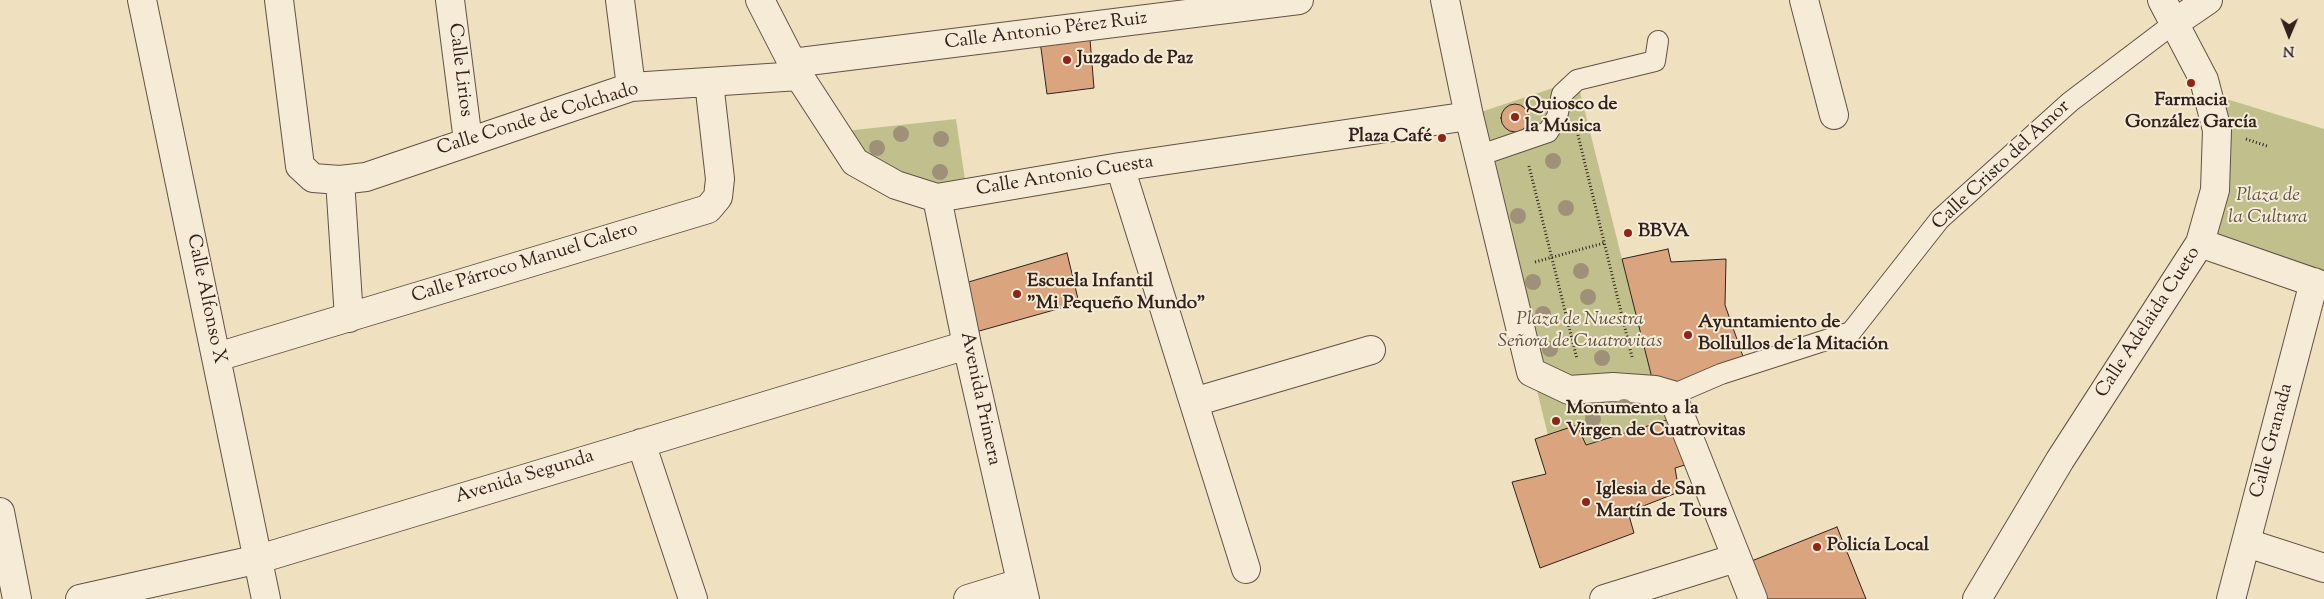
<!DOCTYPE html>
<html>
<head>
<meta charset="utf-8">
<style>
  body { margin:0 }
  #map { position:relative; width:2324px; height:599px; overflow:hidden; background:#efe0c0; font-family:"Sorts Mill Goudy",serif }
  canvas { display:block }
  .north { position:absolute; left:2264px; top:10px; width:50px; height:50px; -webkit-text-stroke:4px #f5ebd6; paint-order:stroke; rotate:181deg; font-size:14px; font-weight:700; line-height:20px; text-align:center; color:#32221c }
  .north::after { content:''; display:block; margin:auto; width:18px; height:22px; background:#32221c; clip-path:polygon(50% 0,100% 100%,50% 72%,0 100%) }
</style>
</head>
<body>
<div id="map">
<canvas width="2324" height="599"></canvas>
<div class="north">N</div>
</div>
<script>
const context = document.querySelector('canvas').getContext('2d');
context.lineJoin = 'round';
function fill(path, color) { context.fillStyle = color; context.fill(path, 'evenodd'); }
const toPath = rows => new Path2D(rows.map(r => 'M' + r).join(''));
function strokePath(path, color, width, dash) { context.strokeStyle = color; context.lineWidth = width; context.lineCap = dash ? 'butt' : 'round'; context.setLineDash(dash || []); context.stroke(path); }
function label(font, color, halo, rows, align = 'center') {
  context.font = font + ' "Sorts Mill Goudy",serif'; context.lineWidth = 4; context.setLineDash([]); context.textBaseline = 'middle'; context.strokeStyle = halo; context.fillStyle = color; for (const [text, x, y, turn = 0] of rows) {
    context.save(); context.translate(x, y); context.rotate((+turn || 0) * Math.PI / 180); context.textAlign = isNaN(turn) ? turn : align; if (halo) context.strokeText(text, 0, 0); context.fillText(text, 0, 0); context.restore();
  }
}
fill(toPath([
  [1577,80,1655,390,1680,416,1586,445,1548,435,1469,116],
  [2207,93,2324,129,2324,286,2200,243],
  [956,119,967,193,896,185,836,132]
]), '#c1c08d');
const building = toPath([
  [1089,27,1094,88,1047,94,1039,33,1089,27],
  '1501 118a14 14 0 1 1 28 0a14 14 0 1 1-28 0Z',
  [1668,249,1671,262,1726,259,1725,305,1746,365,1655,390,1622,259,1668,249],
  [1067,253,1079,303,965,335,955,286,1067,253],
  [1680,416,1698,461,1675,468,1679,492,1628,512,1634,533,1540,568,1512,482,1546,474,1535,439,1577,425,1586,445,1680,416],
  [1837,527,1866,599,1753,599,1739,566,1837,527]
]);
fill(building, '#daa47f');
strokePath(building, '#32221c', 1);
const pedestrian = toPath([
  [1478,156,1548,132,1557,117,1562,94,1577,80,1655,61,1658,41],
  [1672,395,1721,374,1851,332,1940,219,2070,102,2173,24]
]);
const minor = toPath([
  [142,0,266,599],
  [279,0,300,166,313,178,340,180,349,318],
  [450,0,468,141],
  [620,0,631,87],
  [760,0,799,76,855,162,896,185,937,198,1120,167,1469,116],
  [1445,0,1469,116,1531,372,1569,390,1613,387,1655,390,1672,395,1753,599],
  [1804,0,1834,115],
  [2173,24,2208,0],
  [792,63,1299,0],
  [1120,167,1246,569],
  [340,180,366,177,631,87,799,76],
  [937,198,967,345,1025,599],
  [2200,243,2324,286],
  [217,357,708,209,718,197,720,179,709,82],
  [1194,402,1371,350],
  [641,443,693,599],
  [0,512,17,599],
  [2247,543,2324,568],
  [80,599,259,559,967,345],
  [968,599,1020,583],
  [1604,599,1736,558],
  [2231,599,2314,282]
]);
const tertiary = toPath([
  [1977,599,2060,460,2200,243,2215,190,2217,130,2204,80,2162,0]
]);
strokePath(pedestrian, '#615245', 22);
strokePath(minor, '#615245', 30);
strokePath(tertiary, '#615245', 30);
strokePath(toPath([
  [1578,135,1632,357],
  [2246,139,2267,146],
  [1529,166,1577,359],
  [1535,262,1604,243]
]), '#32221c', 3, [1, 2.5]);
strokePath(pedestrian, '#f5ebd6', 20);
strokePath(minor, '#f5ebd6', 28);
strokePath(tertiary, '#f5ebd6', 28);
context.fillStyle = '#9f9178';
for (const [x, y] of [
  [901,134],
  [941,139],
  [877,148],
  [1553,161],
  [940,172],
  [1566,208],
  [1518,216],
  [1581,271],
  [1533,282],
  [1588,297],
  [1543,314],
  [1550,349],
  [1602,358],
  [1624,407],
  [1593,419]
]) { context.beginPath(); context.arc(x, y, 8, 0, 2 * Math.PI); context.fill(); }
for (const [x, y, r, color] of [
  [1067,60,5,"#8f2418"],
  [2191,83,5,"#8f2418"],
  [1515,117,5,"#8f2418"],
  [1442,138,5,"#8f2418"],
  [1628,233,5,"#8f2418"],
  [1017,294,5,"#8f2418"],
  [1688,335,5,"#8f2418"],
  [1556,421,5,"#8f2418"],
  [1586,502,5,"#8f2418"],
  [1817,547,5,"#8f2418"]
]) { const dot = new Path2D(); dot.arc(x, y, r, 0, 2 * Math.PI); context.fillStyle = color; context.fill(dot); strokePath(dot, '#f5ebd6', 2); }
label('19px', '#32221c', '#f5ebd6', [
  ["Calle Antonio Pérez Ruiz",1046,32,-7],
  ["Calle Lirios",459,70,83],
  ["Calle Conde de Colchado",538,120,-17],
  ["Calle Cristo del Amor",2002,166,-43],
  ["Calle Antonio Cuesta",1065,177,-9],
  ["Calle Párroco Manuel Calero",525,264,-17],
  ["Calle Alfonso X",205,299,78],
  ["Calle Adelaida Cueto",2149,323,-57],
  ["Avenida Primera",979,399,78],
  ["Calle Granada",2273,441,-75],
  ["Avenida Segunda",525,478,-17]
]);
label('bold 19px', '#32221c', '#f5ebd6', [
  ["Juzgado de Paz",1077,60],
  ["Farmacia",2191,102,"center"],
  ["González García",2191,124,"center"],
  ["Quiosco de",1525,106],
  ["la Música",1525,128],
  ["Plaza Café",1432,138,"right"],
  ["BBVA",1638,233],
  ["Escuela Infantil",1027,283],
  ["\"Mi Pequeño Mundo\"",1027,305],
  ["Ayuntamiento de",1698,324],
  ["Bollullos de la Mitación",1698,346],
  ["Monumento a la",1566,410],
  ["Virgen de Cuatrovitas",1566,432],
  ["Iglesia de San",1596,491],
  ["Martín de Tours",1596,513],
  ["Policía Local",1827,547]
], 'left');
label('italic 19px', '#5d513e', '#f5ebd6', [
  ["Plaza de",2268,197],
  ["la Cultura",2268,219],
  ["Plaza de Nuestra",1580,321],
  ["Señora de Cuatrovitas",1580,343]
]);
</script>
</body>
</html>
